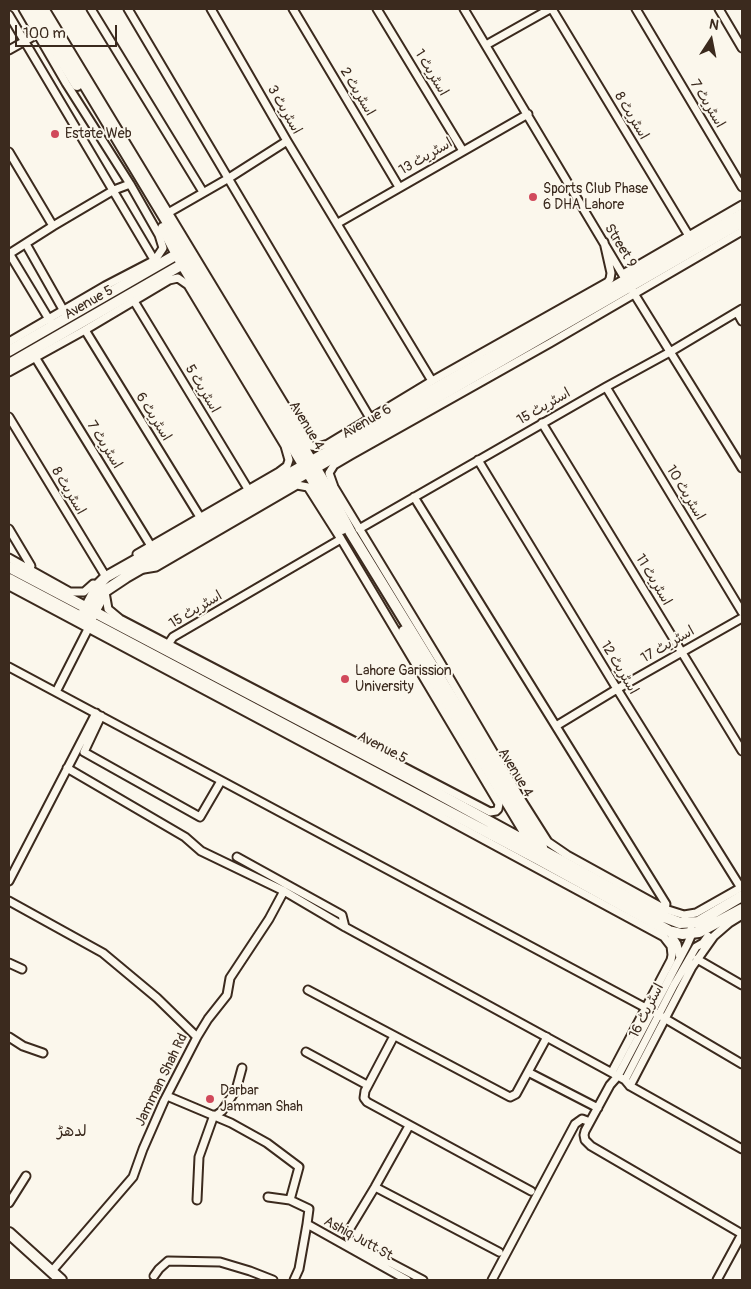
<!DOCTYPE html>
<html>
<head>
<meta charset="utf-8">
<style>
  body { margin:0 }
  #map { position:relative; width:751px; height:1289px; overflow:hidden; background:#fbf7ec; font-family:Pangolin,sans-serif }
  canvas { display:block }
  .frame { position:absolute; inset:0; border:10px solid #3b2a1e; pointer-events:none }
  .north { position:absolute; left:686px; top:15px; width:50px; height:50px; -webkit-text-stroke:4px #fbf7ec; paint-order:stroke; rotate:11deg; font-size:14px; font-weight:700; line-height:20px; text-align:center; color:#3b2a1e }
  .north::after { content:''; display:block; margin:auto; width:18px; height:22px; background:#3b2a1e; clip-path:polygon(50% 0,100% 100%,50% 72%,0 100%) }
  .scale { position:absolute; left:15px; top:25px; width:102px; height:22px; box-sizing:border-box; border:2px solid #3b2a1e; border-top:0; padding-left:6px; font-size:15px; line-height:18px; white-space:nowrap; color:#3b2a1e; -webkit-text-stroke:4px #fbf7ec; paint-order:stroke }
</style>
</head>
<body>
<div id="map">
<canvas width="751" height="1289"></canvas>
<div class="frame"></div>
<div class="north">N</div>
<div class="scale">100 m</div>
</div>
<script>
const context = document.querySelector('canvas').getContext('2d');
context.lineJoin = 'round';
const toPath = rows => new Path2D(rows.map(r => 'M' + r).join(''));
function strokePath(path, color, width, dash) { context.strokeStyle = color; context.lineWidth = width; context.lineCap = dash ? 'butt' : 'round'; context.setLineDash(dash || []); context.stroke(path); }
function label(font, color, halo, rows, align = 'center') {
  context.font = font + ' Pangolin,"Playpen Sans Arabic",sans-serif'; context.lineWidth = 4; context.setLineDash([]); context.textBaseline = 'middle'; context.strokeStyle = halo; context.fillStyle = color; for (const [text, x, y, turn = 0] of rows) {
    context.save(); context.translate(x, y); context.rotate((+turn || 0) * Math.PI / 180); context.textAlign = isNaN(turn) ? turn : align; if (halo) context.strokeText(text, 0, 0); context.fillText(text, 0, 0); context.restore();
  }
}
const minor = toPath([
  [45,9,306,440,311,446,318,447,328,444,432,381,608,282,610,279,611,273,604,242],
  [91,9,203,192],
  [128,9,370,418],
  [211,9,287,141,432,381],
  [293,9,399,187],
  [377,9,463,151],
  [464,9,630,287,742,468],
  [552,9,689,236],
  [636,9,742,187],
  [719,9,742,48],
  [9,15,156,263],
  [486,45,550,9],
  [9,50,41,32],
  [9,152,53,226,114,190,130,184],
  [168,213,229,178,287,141],
  [338,223,528,114],
  [26,244,65,313],
  [9,253,50,321],
  [9,254,53,226],
  [623,274,742,205],
  [134,301,248,489],
  [737,312,742,321],
  [85,330,200,517],
  [9,342,105,286,155,260,163,248,159,235,130,184,66,83,23,9],
  [35,357,151,546],
  [9,372,85,330,169,280,178,278,188,285,285,446,289,460,287,466,279,472,137,554],
  [606,387,742,612],
  [9,417,106,577],
  [542,423,742,751],
  [478,460,617,689,741,888],
  [414,497,666,904,665,909,684,915,696,913,742,887],
  [9,529,31,566,29,569],
  [359,529,606,387,670,352,742,309],
  [9,558,70,592,84,592,93,584,98,585],
  [9,586,418,804,664,937,671,946,672,955,671,960,612,1072],
  [105,592,108,609,120,619,490,812,496,811,498,809,499,804,341,539,308,487,297,485,156,567,144,569],
  [169,643,173,637,341,539],
  [9,667,659,1015,742,1064],
  [56,692,88,629,89,625],
  [101,716,84,752,200,817,221,781],
  [556,726,617,689,742,618],
  [67,768,185,837,201,851,284,891,345,927,625,1080,630,1086,742,1149],
  [237,857,342,915,345,927],
  [9,881,96,713],
  [9,901,103,953,157,998,197,1037],
  [665,909,567,855,548,842,522,801,439,660,334,487,329,473,334,465,351,455,550,343,742,231],
  [691,929,691,936,687,945,618,1076,610,1085,585,1131,584,1135,585,1140,591,1146,742,1234],
  [669,931,677,944,680,958],
  [697,959,742,985],
  [9,963,22,969],
  [308,990,510,1097,516,1094,547,1037],
  [394,1036,365,1091,364,1098,367,1102,531,1191],
  [9,1037,23,1046,43,1053],
  [306,1052,367,1085],
  [528,1072,598,1108],
  [625,1080,674,985,696,947,703,943,708,936],
  [630,1086,692,967,714,936,729,923,742,915],
  [167,1096,231,1123,267,1143,299,1167,290,1200,309,1209,307,1224,407,1280],
  [215,1116,222,1111,236,1090,242,1068],
  [409,1126,375,1187,349,1230,348,1236,349,1240,353,1243,423,1280],
  [375,1187,499,1252],
  [268,1197,290,1200],
  [197,1200,199,1157,214,1115],
  [9,1203,26,1176],
  [52,1271,133,1177,143,1149,164,1101,197,1037,208,1019,227,995,230,978,269,919,284,891],
  [154,1276,159,1269,168,1261,220,1262,250,1271,273,1280],
  [294,1280,299,1269,307,1224],
  [492,1280,575,1124,582,1119,590,1122],
  [717,1280,742,1234]
]);
const secondary = toPath([
  [30,9,77,85],
  [39,9,324,482,351,533,540,841,542,847,538,859],
  [163,228,182,264,342,529],
  [9,351,181,252],
  [9,364,188,261],
  [9,567,413,780,662,916,680,923,698,922,742,896],
  [9,579,538,859,669,931,682,934,699,932,742,909],
  [83,614,98,585,106,577,331,450,374,423,742,214],
  [91,618,105,591,126,577,742,222],
  [404,631,528,837,529,843,525,852],
  [9,1233,61,1280]
]);
strokePath(minor, '#3b2a1e', 11);
strokePath(secondary, '#3b2a1e', 14);
strokePath(minor, '#fbf7ec', 7);
strokePath(secondary, '#fbf7ec', 10);
for (const [x, y, r, color] of [
  [55,134,5,"#d1495b"],
  [533,197,5,"#d1495b"],
  [345,679,5,"#d1495b"],
  [210,1099,5,"#d1495b"]
]) { const dot = new Path2D(); dot.arc(x, y, r, 0, 2 * Math.PI); context.fillStyle = color; context.fill(dot); strokePath(dot, '#fbf7ec', 2); }
label('14px', '#3b2a1e', '#fbf7ec', [
  ["اسٹریٹ 1",431,73,59],
  ["اسٹریٹ 2",357,92,59],
  ["اسٹریٹ 7",707,104,59],
  ["اسٹریٹ 3",284,110,60],
  ["اسٹریٹ 8",631,116,59],
  ["اسٹریٹ 13",426,157,-30],
  ["Street 9",620,246,59],
  ["Avenue 5",89,303,-30],
  ["اسٹریٹ 5",202,389,59],
  ["اسٹریٹ 15",544,407,-30],
  ["اسٹریٹ 6",153,417,58],
  ["Avenue 6",367,422,-30],
  ["Avenue 4",306,426,59],
  ["اسٹریٹ 7",104,445,58],
  ["اسٹریٹ 8",68,491,59],
  ["اسٹریٹ 10",685,493,59],
  ["اسٹریٹ 11",653,580,59],
  ["اسٹریٹ 15",196,610,-31],
  ["اسٹریٹ 17",668,645,-30],
  ["اسٹریٹ 12",619,668,59],
  ["Avenue 5",382,748,27],
  ["Avenue 4",515,773,59],
  ["اسٹریٹ 16",647,1011,-63],
  ["Jamman Shah Rd",162,1080,-64],
  ["Ashiq Jutt St",358,1239,29]
]);
label('14px', '#3b2a1e', '#fbf7ec', [
  ["Estate Web",65,134],
  ["Sports Club Phase",543,189],
  ["6 DHA Lahore",543,205],
  ["Lahore Garission",355,671],
  ["University",355,687],
  ["Darbar",220,1091],
  ["Jamman Shah",220,1107]
], 'left');
label('16px', '#3b2a1e', '#fbf7ec', [
  ["لدھڑ",72,1132]
]);
</script>
</body>
</html>
